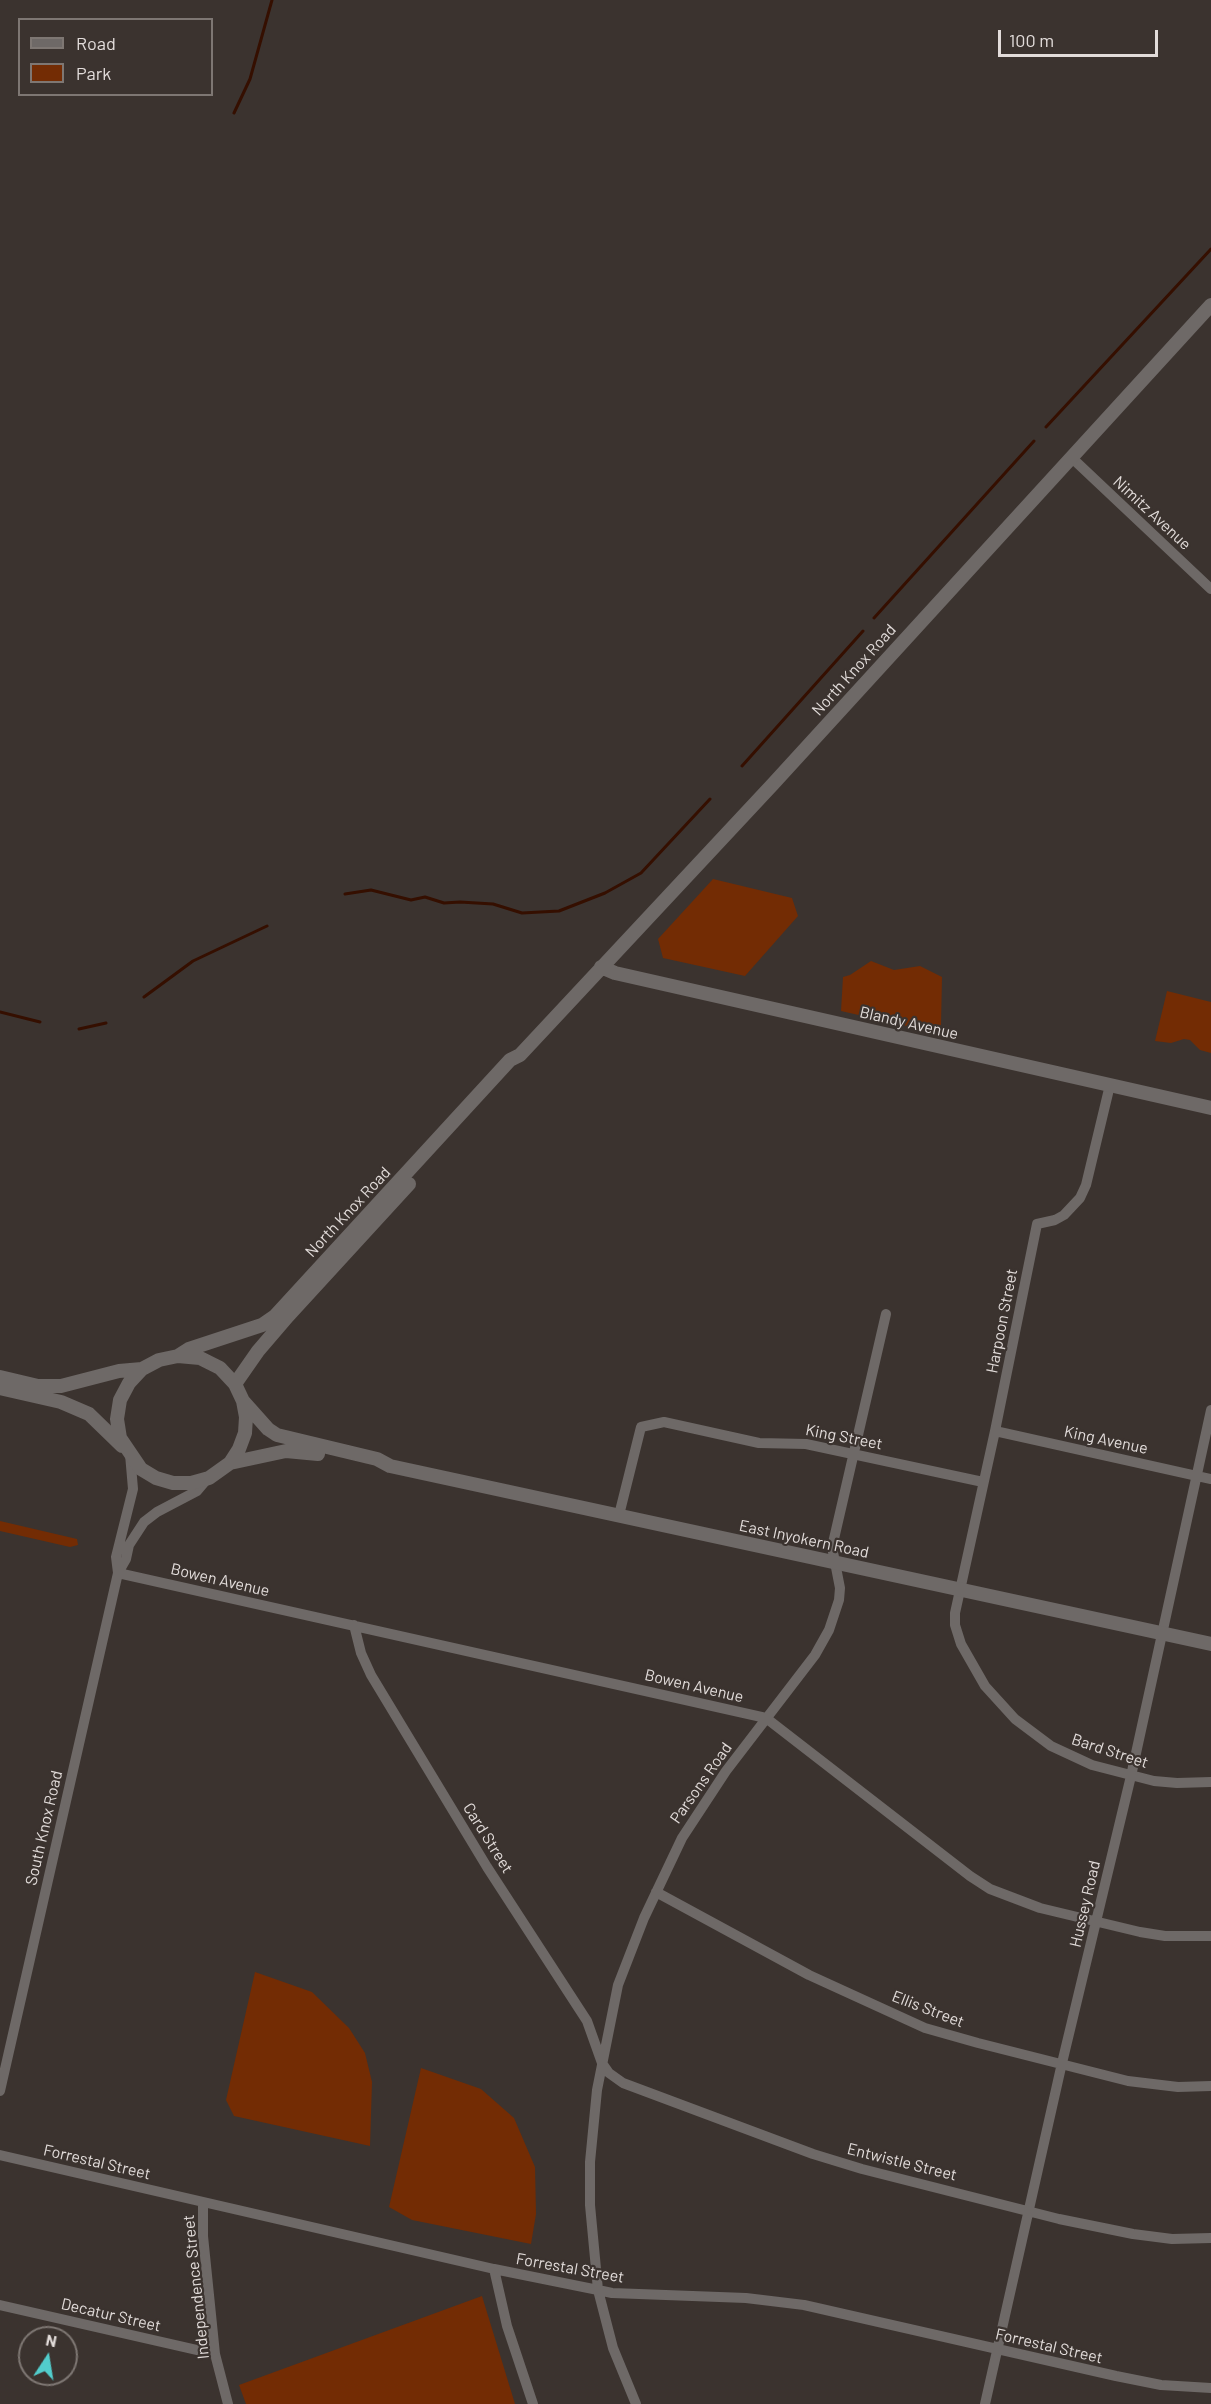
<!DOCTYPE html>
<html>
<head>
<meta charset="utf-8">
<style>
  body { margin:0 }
  #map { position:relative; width:1211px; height:2404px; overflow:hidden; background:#3b332f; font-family:Barlow,sans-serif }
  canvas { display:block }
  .legend { position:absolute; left:18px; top:18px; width:195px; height:78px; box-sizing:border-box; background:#3b332f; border:2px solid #7e7773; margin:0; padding:8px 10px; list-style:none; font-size:18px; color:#e2dcda }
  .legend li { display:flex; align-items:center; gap:12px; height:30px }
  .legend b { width:30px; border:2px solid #7e7773 }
  .north { position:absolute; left:18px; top:2326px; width:60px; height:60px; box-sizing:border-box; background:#3b332f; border:2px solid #7e7773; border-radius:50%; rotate:12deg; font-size:16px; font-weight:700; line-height:24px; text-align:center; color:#e2dcda }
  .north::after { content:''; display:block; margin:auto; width:21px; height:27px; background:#52cdcc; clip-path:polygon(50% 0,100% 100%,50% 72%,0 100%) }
  .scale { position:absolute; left:998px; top:30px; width:160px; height:27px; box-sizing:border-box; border:3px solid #e2dcda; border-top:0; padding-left:8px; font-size:18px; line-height:21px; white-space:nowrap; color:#e2dcda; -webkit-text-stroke:4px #3b332f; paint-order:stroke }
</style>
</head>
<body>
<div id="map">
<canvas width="1211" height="2404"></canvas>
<ul class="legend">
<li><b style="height:8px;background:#6e6967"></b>Road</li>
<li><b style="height:16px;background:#732c04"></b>Park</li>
</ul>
<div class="north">N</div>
<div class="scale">100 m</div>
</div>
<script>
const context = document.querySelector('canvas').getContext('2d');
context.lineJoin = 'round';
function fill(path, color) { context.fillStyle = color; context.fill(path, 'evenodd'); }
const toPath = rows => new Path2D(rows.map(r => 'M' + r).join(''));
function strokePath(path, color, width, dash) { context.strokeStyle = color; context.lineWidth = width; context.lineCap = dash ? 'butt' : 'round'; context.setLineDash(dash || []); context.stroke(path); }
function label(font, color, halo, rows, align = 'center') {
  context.font = font + ' Barlow,sans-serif'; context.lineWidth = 4.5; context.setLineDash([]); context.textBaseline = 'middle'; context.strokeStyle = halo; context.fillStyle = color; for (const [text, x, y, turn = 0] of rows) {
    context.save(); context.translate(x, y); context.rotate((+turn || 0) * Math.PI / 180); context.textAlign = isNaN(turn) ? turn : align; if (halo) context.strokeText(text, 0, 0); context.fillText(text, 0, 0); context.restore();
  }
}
fill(toPath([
  [713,879,792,898,798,916,745,976,663,958,658,939],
  [871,961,894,970,920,966,942,977,941,1025,929,1031,841,1011,843,977,850,975],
  [1167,991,1211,1002,1211,1053,1200,1050,1190,1040,1184,1039,1171,1043,1155,1041],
  [0,1521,77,1539,78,1545,70,1547,0,1531],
  [255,1972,312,1992,349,2028,365,2053,372,2082,370,2146,234,2116,226,2100],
  [421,2068,481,2089,514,2118,535,2167,536,2214,531,2244,412,2220,389,2207],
  [482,2296,515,2404,246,2404,239,2385]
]), '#732c04');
strokePath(toPath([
  [234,113,250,79,272,0],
  [1046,427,1211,249],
  [874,618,1034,441],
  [742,766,863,631],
  [345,894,371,890,411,900,425,897,444,903,460,902,493,904,522,913,559,911,605,893,641,873,710,799],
  [144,997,193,961,267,926],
  [0,1012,40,1022],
  [79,1029,106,1023]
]), '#350f00', 3);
strokePath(toPath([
  [1072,458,1211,589],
  [1110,1085,1086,1185,1080,1198,1064,1215,1055,1220,1037,1224,995,1431,955,1613,955,1625,961,1644,985,1686,1015,1719,1051,1746,1092,1765,1154,1781,1177,1783,1211,1782],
  [995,1431,1211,1479],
  [619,1515,641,1427,664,1422,759,1443,806,1444,983,1482],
  [118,1573,766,1718,970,1876,990,1889,1040,1908,1140,1932,1165,1936,1211,1936],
  [118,1573,116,1557,133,1489,130,1454],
  [354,1625,361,1653,371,1675,487,1867,587,2021,602,2063,609,2073,623,2083,813,2154,862,2169,1059,2219,1133,2234,1172,2239,1211,2238],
  [656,1892,809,1975,925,2028,978,2043,1128,2081,1178,2087,1211,2086],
  [0,2091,118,1573,126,1559,129,1545,144,1522,157,1512,197,1491,208,1478],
  [0,2155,494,2269,598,2290,612,2293,746,2298,804,2305,1116,2376,1161,2385,1211,2388],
  [203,2203,203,2236,215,2354,228,2404],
  [494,2269,507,2326,533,2404],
  [0,2305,215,2354],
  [636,2404,613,2348,598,2290,590,2205,590,2162,597,2090,618,1985,644,1918,682,1838,726,1771,815,1655,829,1630,839,1600,840,1588,833,1552,833,1543,886,1314],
  [985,2404,1062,2063,1131,1776,1211,1410]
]), '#6e6967', 10);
strokePath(toPath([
  [601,967,615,973,1211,1108],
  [178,1356,189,1349,262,1325,275,1316,510,1060,520,1055,773,784,1211,305],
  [0,1377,38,1386,61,1386,119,1371,142,1369],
  [235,1384,258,1351,288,1316,409,1184],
  [0,1388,61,1402,89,1414,122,1446],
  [243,1401,268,1429,277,1435,377,1459,390,1466,1211,1644],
  [230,1463,239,1449,245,1433,246,1417,243,1401,235,1384,220,1368,200,1358,178,1356,159,1360,142,1369,129,1383,120,1400,117,1419,120,1438,141,1469,156,1478,173,1483,191,1483,209,1478,230,1463,286,1451,318,1454]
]), '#6e6967', 14);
label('16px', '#e2dcda', '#3b332f', [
  ["Nimitz Avenue",1152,513,43],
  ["North Knox Road",854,670,-48],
  ["Blandy Avenue",909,1023,13],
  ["North Knox Road",348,1212,-47],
  ["Harpoon Street",1002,1321,-79],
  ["King Street",844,1437,11],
  ["King Avenue",1106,1440,12],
  ["East Inyokern Road",804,1539,12],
  ["Bowen Avenue",220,1580,13],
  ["Bowen Avenue",694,1686,13],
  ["Bard Street",1110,1751,18],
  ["Parsons Road",701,1783,-55],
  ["South Knox Road",44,1828,-77],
  ["Card Street",488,1838,58],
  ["Hussey Road",1085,1904,-77],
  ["Ellis Street",928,2009,21],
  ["Forrestal Street",97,2162,13],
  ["Entwistle Street",902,2162,14],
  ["Forrestal Street",570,2268,10],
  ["Independence Street",196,2287,-96],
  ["Decatur Street",111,2315,13],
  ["Forrestal Street",1049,2346,13]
]);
</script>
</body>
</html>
